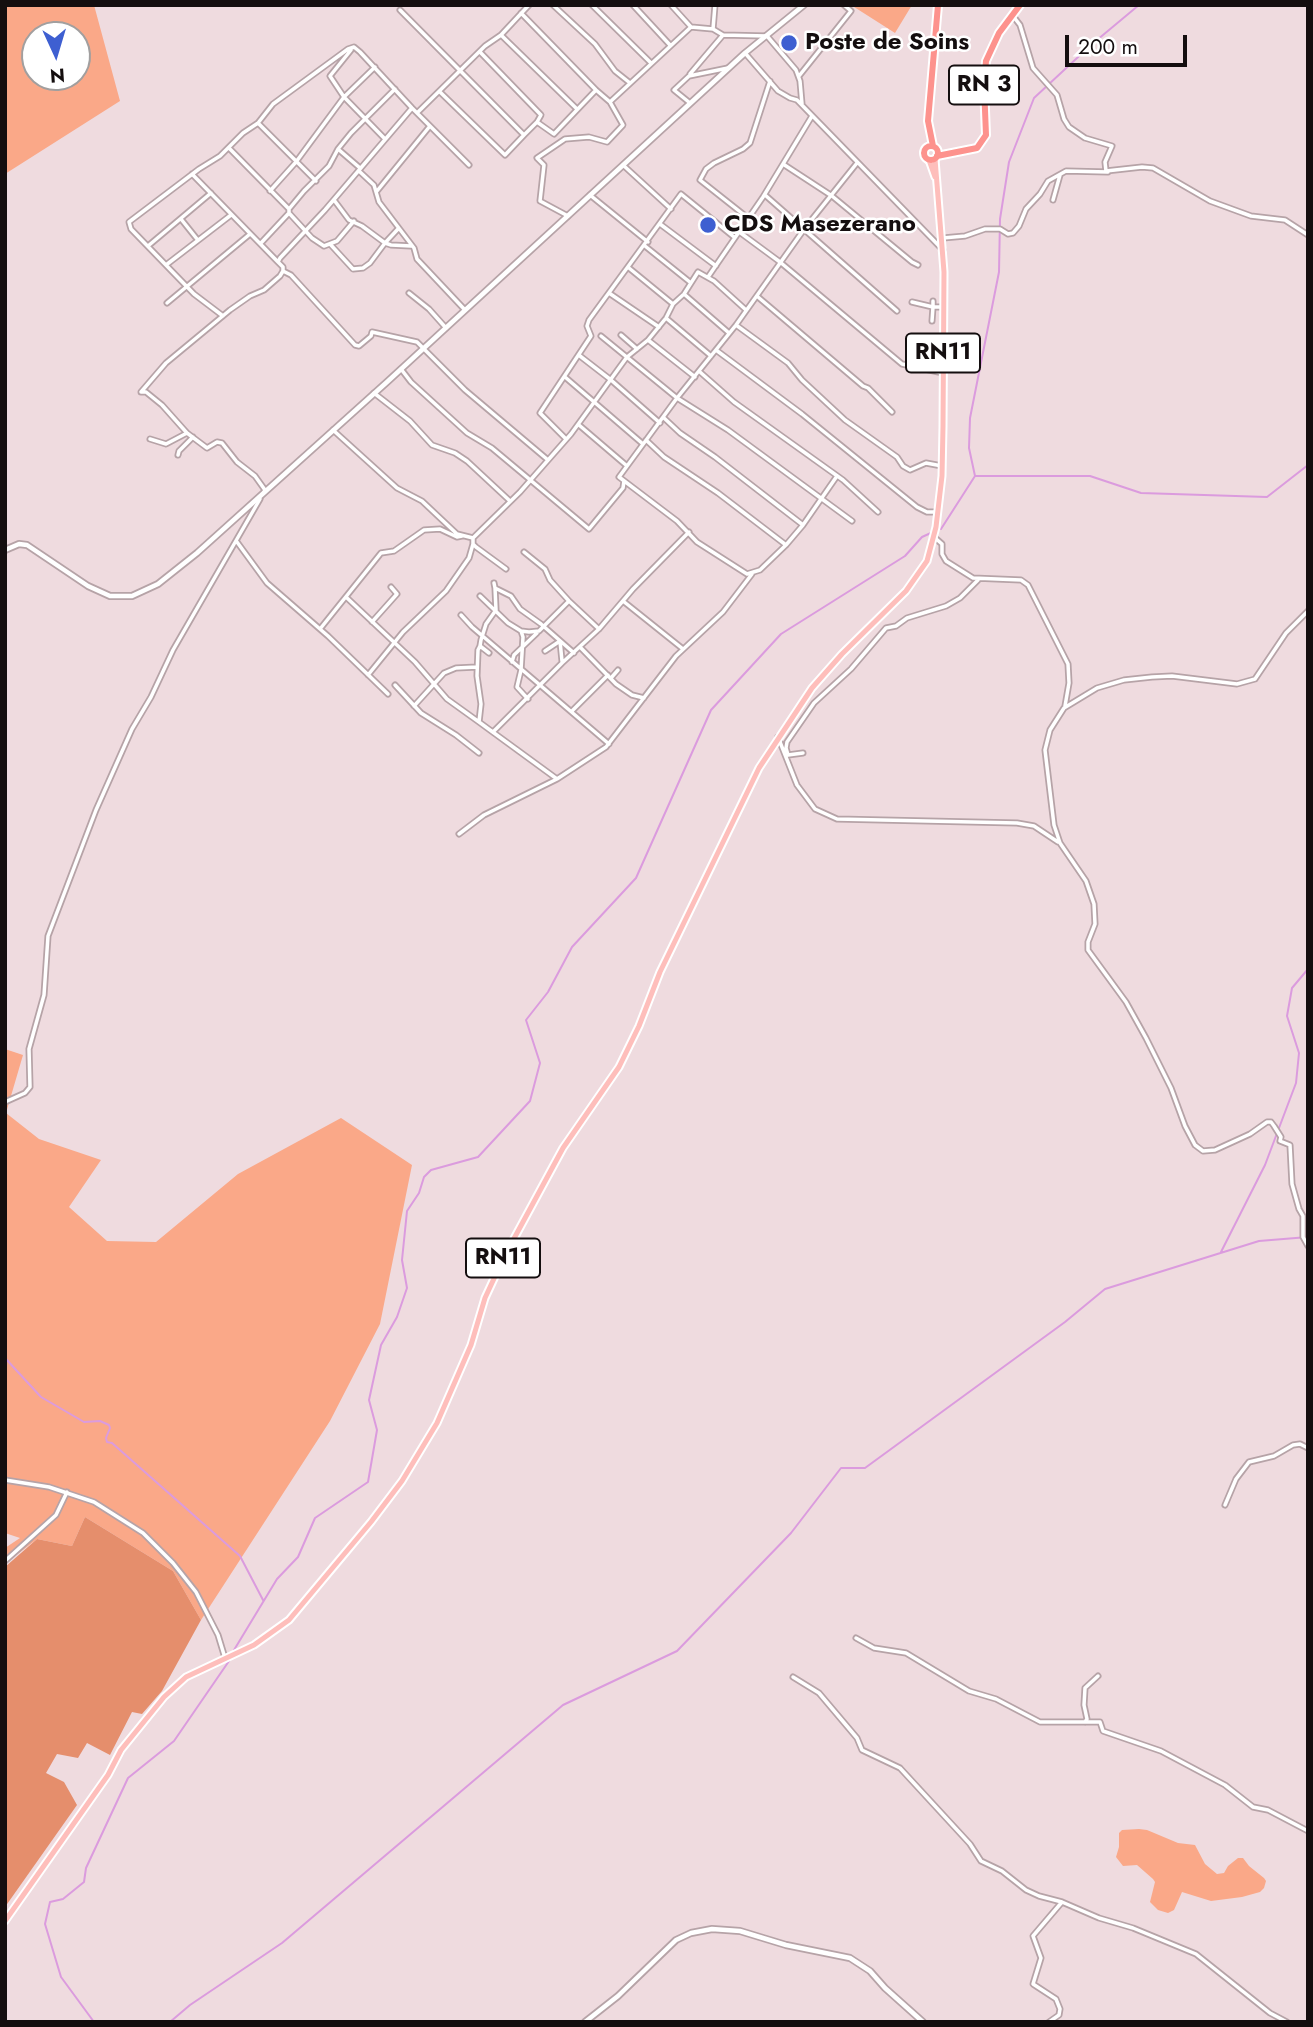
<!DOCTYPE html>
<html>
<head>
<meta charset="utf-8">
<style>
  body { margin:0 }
  #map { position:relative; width:1313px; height:2027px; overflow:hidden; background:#efdbdf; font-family:Jost,sans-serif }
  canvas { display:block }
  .frame { position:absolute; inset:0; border:7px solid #140e0f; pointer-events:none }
  .north { position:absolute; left:21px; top:21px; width:70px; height:70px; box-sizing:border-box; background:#fff; border:2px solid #a19f9f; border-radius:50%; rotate:176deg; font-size:19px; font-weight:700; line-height:28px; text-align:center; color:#140e0f }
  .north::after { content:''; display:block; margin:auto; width:24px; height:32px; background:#3e5fd1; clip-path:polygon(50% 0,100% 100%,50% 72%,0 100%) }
  .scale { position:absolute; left:1065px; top:35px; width:122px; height:32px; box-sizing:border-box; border:4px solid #140e0f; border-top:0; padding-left:9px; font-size:21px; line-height:24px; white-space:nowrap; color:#140e0f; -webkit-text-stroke:5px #fff; paint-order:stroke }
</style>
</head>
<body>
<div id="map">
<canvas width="1313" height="2027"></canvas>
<div class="frame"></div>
<div class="north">N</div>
<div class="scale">200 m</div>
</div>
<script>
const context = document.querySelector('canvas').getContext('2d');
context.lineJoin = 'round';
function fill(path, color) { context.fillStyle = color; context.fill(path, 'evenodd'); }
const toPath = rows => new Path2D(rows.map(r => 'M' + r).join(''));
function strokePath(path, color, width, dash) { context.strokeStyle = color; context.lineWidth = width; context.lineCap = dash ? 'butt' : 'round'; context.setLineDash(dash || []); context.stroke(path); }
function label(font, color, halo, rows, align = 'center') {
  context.font = font + ' Jost,sans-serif'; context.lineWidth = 5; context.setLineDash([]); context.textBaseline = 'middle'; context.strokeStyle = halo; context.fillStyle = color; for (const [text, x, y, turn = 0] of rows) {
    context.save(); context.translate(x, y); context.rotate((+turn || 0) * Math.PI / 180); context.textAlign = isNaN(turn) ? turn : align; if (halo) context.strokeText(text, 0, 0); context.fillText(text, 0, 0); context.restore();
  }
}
fill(toPath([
  [5,5,94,5,120,101,5,174],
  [35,35,77,35,77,77,35,77],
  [851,5,912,5,895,33],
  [5,1049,23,1055,6,1113,39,1139,101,1160,69,1207,107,1241,156,1242,238,1174,341,1118,412,1165,380,1324,330,1421,201,1620,173,1571,85,1517,72,1546,37,1539,5,1564,5,1548,20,1538,5,1533],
  [1139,1829,1147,1830,1178,1843,1195,1845,1205,1864,1217,1874,1224,1873,1228,1866,1238,1858,1243,1858,1249,1866,1264,1878,1266,1881,1264,1888,1260,1892,1242,1897,1211,1901,1182,1892,1174,1910,1168,1913,1158,1910,1150,1902,1155,1882,1153,1879,1137,1865,1123,1866,1116,1857,1119,1847,1119,1833,1122,1830]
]), '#faa888');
fill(toPath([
  [85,1517,173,1571,201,1620,162,1691,142,1714,132,1712,110,1755,87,1743,78,1758,57,1754,46,1773,64,1782,77,1805,5,1907,5,1567,37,1539,72,1546]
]), '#e58e6c');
strokePath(toPath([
  [975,476,969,448,970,418,999,272,1000,219,1009,162,1034,98,1091,45,1139,5],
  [941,529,975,476,1090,476,1141,493,1267,497,1308,465],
  [1221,1252,1265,1165,1296,1083,1299,1053,1287,1016,1292,988,1308,969],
  [5,1358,41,1397,84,1422,100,1421,109,1425,110,1428,106,1438,107,1442,112,1443,240,1556,263,1600],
  [234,1650,277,1579,298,1557,315,1518,368,1482,377,1430,369,1400,381,1345,397,1317,407,1288,402,1260,407,1211,419,1193,424,1177,431,1170,478,1157,530,1101,540,1063,526,1020,548,992,572,947,636,878,711,710,781,634,905,556,922,537,933,532],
  [94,2022,61,1977,45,1924,50,1902,63,1899,84,1882,86,1868,128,1778,174,1741,229,1661],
  [170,2022,190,2005,282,1943,563,1705,677,1651,791,1533,841,1468,865,1468,1065,1322,1105,1289,1259,1241,1308,1237]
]), '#db9bde', 2);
const street = toPath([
  [553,5,595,44,615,71,630,83],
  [592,5,651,63],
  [633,5,670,45],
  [671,5,691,27,713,29,723,35,767,36,796,70,800,81,802,104],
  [400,10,524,135,537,122,554,134,596,90],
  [521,13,596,90,610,102,623,125,607,142,589,137,565,139,537,158,544,165,540,201,568,216],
  [1013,16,1020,25,1033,68,1057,95,1064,119,1069,127,1085,138,1112,146,1105,162,1106,171,1142,167,1153,168,1210,201,1251,216,1285,220,1308,235],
  [713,29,715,5],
  [501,35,577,109],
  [351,50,330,76,344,97,384,138],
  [480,52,541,115,537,122],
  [745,53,778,91,790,98,797,100,943,250],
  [690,74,723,35],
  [799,76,851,11,844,5],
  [440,92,505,155,524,135],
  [610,102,691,27],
  [690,103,674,90,689,76,728,68],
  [417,113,485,46,501,35,529,5],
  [258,123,316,181],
  [229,148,289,209],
  [338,149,360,168],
  [783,164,832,196,912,262,918,265],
  [623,165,671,209],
  [359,171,374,185,379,202,414,248,417,259,465,310],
  [192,174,278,262],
  [270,191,296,162,344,97,375,67],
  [377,191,430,126],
  [590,195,648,242],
  [765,195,897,311],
  [334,200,349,220,362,226,385,243,391,245,411,246],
  [1053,200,1060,175],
  [289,213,312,238,324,246,337,241,354,221],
  [748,218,700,180,706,169,714,163,743,149,750,143,770,81],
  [181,219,197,239],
  [660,224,716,266],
  [738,231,780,262,902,364,943,373],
  [943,238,965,236,985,229,1000,229,1008,234,1013,233,1019,226,1026,209,1040,194,1048,181,1066,171,1108,172],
  [261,243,289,213,289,209,304,191,329,166,338,149,351,133,395,89],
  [330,244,353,269,363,268,370,263,385,243,398,229],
  [148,246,211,193],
  [645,246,691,283],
  [166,265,231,215],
  [629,268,673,304],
  [283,271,291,275,355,345,359,346,371,336,372,332,417,342,465,390,548,460],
  [708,277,763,197,812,116],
  [409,293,429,309,446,328],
  [609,293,659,327],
  [684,294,729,333],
  [758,297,863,386,868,388,892,412],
  [912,302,933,307,933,301],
  [167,303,250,234],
  [223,316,194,294,131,229,129,222,199,169,220,156,243,133,258,123,273,104,348,49,354,47,360,52,412,108,469,165],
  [666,318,711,356],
  [932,321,933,307,944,307],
  [736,325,788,363,802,380,845,420,897,457,903,466,910,470,926,463,942,466],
  [621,335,637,349],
  [601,336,677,398,728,430,852,521],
  [648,340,695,377],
  [716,350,802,414,917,507,927,512,938,512],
  [580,356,611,380,660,423],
  [401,369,411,382,467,433,492,448,589,529,623,488,624,481],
  [700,372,734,402,843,480,878,512],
  [565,377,643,444],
  [374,393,410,421,432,445,455,453,467,461,510,501],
  [664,418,680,433,715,457,803,525],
  [579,425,627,466],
  [333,430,397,488,422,501,457,534,473,538],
  [150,439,166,444,187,433],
  [566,439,540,413,591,336,587,326,589,320,681,194,734,237],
  [646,440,664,457,718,493,786,545],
  [178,455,179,451,193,437],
  [837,476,803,525,786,545,760,570,747,574,697,542,677,521,619,477,677,398,736,325,805,228,857,163],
  [264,492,265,490,255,476,237,462,222,443,217,442,207,448,187,433,162,405,146,392,141,392,166,363,230,310,250,296,264,290,280,276,283,271,283,267,278,262,280,258,325,210,412,108],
  [934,537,942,544,942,554,946,561,973,578,1021,580,1028,585,1068,664,1069,683,1065,706],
  [237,542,267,583,328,636,388,694],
  [524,552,545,569,550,580,569,601,599,629],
  [506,569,476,547,473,544,473,538,520,492,571,434,627,357,648,340,666,318,673,304,684,294,698,272,714,281,746,310],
  [494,583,495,588,511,596,520,609,541,624,574,653],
  [480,596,508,623,521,631,529,632,539,631,569,601],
  [346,597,415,662,447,699,479,722],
  [623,601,683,649],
  [1308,611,1286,633,1255,679,1237,684,1172,676,1152,677,1124,680,1097,688,1064,708,1050,730,1045,750,1054,825,1060,843,1086,881,1094,904,1095,924,1088,942,1088,950,1126,1002,1146,1038,1171,1088,1185,1126,1195,1145,1203,1151,1215,1150,1250,1134,1267,1122,1271,1122,1274,1126,1281,1137,1280,1141,1290,1145,1292,1184,1299,1209,1303,1216,1303,1237,1308,1246],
  [461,615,472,627,609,744],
  [372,622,397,594,391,587],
  [320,629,381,553,394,551,424,530,440,529,457,537,462,536],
  [521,631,523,637,521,670,517,687,528,699],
  [560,641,562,661],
  [480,646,478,650,477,676,481,704,479,722,557,779],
  [580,647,616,684,632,695,644,698],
  [545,651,560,641],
  [489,653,480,646,481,640,486,624,496,610,495,588],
  [512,662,514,655,537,633],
  [368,675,403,632,446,591,469,558,473,544],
  [611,678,618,670],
  [395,685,421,713,456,735,479,753],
  [414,706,444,673,456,668,477,667],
  [572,711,608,675],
  [493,732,562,663,599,629,633,589,689,532],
  [778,737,797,785,815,809,837,819,1017,823,1034,826,1058,842],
  [803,753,788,755,786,748,787,742,814,703,851,669,886,628,896,626,907,618,946,606,960,598,978,580],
  [459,834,484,815,557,779,606,747,676,656,723,612,752,574],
  [5,1102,25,1093,30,1087,29,1049,44,995,48,936,96,810,132,729,151,697,173,650,260,499],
  [5,1480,49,1487,94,1502,143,1533,173,1563,196,1592,218,1635,225,1658],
  [1225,1505,1236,1479,1249,1462,1274,1456,1293,1445,1300,1444,1308,1448],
  [5,1561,56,1515,67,1492],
  [856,1638,874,1648,906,1653,969,1691,996,1699,1040,1722,1100,1722,1103,1731,1161,1751,1225,1785,1253,1807,1268,1810,1308,1831],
  [793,1677,819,1693,857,1738,862,1750,900,1768,970,1844,981,1861,1002,1871,1026,1890,1039,1896,1062,1902,1099,1918,1133,1928,1196,1954,1270,2013,1287,2022],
  [1085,1722,1087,1719,1084,1705,1085,1688,1098,1676],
  [1049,2022,1059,2015,1060,2009,1056,1999,1033,1984,1041,1958,1033,1936,1062,1902]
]);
const secondary = toPath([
  [5,550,19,544,27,545,88,586,110,596,132,596,158,584,197,553,387,382,745,53,804,5],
  [585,2022,618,1996,676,1940,691,1933,712,1929,740,1931,786,1945,850,1958,870,1971,885,1988,923,2022]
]);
const primary = toPath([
  [929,160,935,177],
  [5,1921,108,1775,121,1750,164,1697,186,1677,254,1645,289,1620,371,1522,402,1481,437,1423,471,1345,485,1298,504,1257,563,1148,619,1067,639,1026,660,972,759,768,812,688,842,654,906,591,927,561,936,527,942,476,943,427,944,272,935,159]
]);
const highway = toPath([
  '924 153a7 7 0 1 1 14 0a7 7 0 1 1-14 0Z',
  [933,146,928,121,938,5],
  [937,156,977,148,986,135,984,85,986,61,999,33,1020,5]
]);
strokePath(street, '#b6a3a7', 7);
strokePath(secondary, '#b6a3a7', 8);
strokePath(primary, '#fff', 9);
strokePath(highway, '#fff', 10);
strokePath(street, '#fff', 3.5);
strokePath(secondary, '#fff', 4.5);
strokePath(primary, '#febebb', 5);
strokePath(highway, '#fd928d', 6);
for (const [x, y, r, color] of [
  [789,43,9,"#3e5fd1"],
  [708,225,9,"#3e5fd1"]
]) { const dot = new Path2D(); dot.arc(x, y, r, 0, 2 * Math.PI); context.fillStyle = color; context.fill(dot); strokePath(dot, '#fff', 2.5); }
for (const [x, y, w] of [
  [984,85,70],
  [943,353,74],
  [503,1258,74]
]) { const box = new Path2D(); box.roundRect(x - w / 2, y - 19.5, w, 39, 5); context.fillStyle = '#fff'; context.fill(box); strokePath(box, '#140e0f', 2); }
label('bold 23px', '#140e0f', null, [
  ["RN 3",984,85],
  ["RN11",943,353],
  ["RN11",503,1258]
]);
label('bold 24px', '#140e0f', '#fff', [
  ["Poste de Soins",805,43],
  ["CDS Masezerano",724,225]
], 'left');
</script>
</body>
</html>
